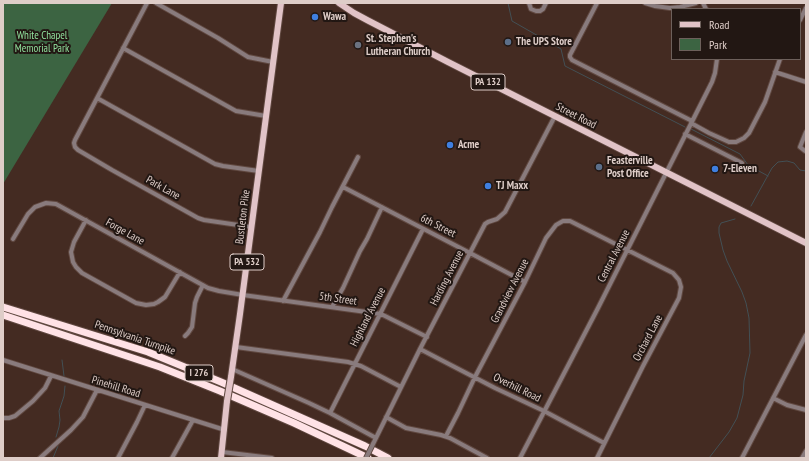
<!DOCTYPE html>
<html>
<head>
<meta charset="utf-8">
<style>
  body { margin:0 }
  #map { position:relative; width:809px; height:461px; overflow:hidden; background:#442b22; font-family:"PT Sans Narrow",sans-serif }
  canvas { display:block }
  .frame { position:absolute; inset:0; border:4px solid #decdc8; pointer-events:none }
  .legend { position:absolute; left:671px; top:8px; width:130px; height:52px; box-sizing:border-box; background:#221713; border:1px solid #6d605b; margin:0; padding:5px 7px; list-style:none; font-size:12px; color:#decdc8 }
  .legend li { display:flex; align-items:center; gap:8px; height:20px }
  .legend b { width:20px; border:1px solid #6d605b }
</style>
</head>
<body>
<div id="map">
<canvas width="809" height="461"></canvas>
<div class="frame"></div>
<ul class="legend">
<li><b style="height:5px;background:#e1c3c7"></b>Road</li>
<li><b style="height:11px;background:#3c6442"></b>Park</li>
</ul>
</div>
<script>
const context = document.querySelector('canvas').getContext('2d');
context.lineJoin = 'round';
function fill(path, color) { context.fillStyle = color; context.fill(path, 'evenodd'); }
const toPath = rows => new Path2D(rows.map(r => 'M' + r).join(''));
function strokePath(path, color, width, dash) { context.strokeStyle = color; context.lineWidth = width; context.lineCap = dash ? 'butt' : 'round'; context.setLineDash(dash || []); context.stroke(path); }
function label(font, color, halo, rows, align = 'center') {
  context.font = font + ' "PT Sans Narrow",sans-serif'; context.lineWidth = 4; context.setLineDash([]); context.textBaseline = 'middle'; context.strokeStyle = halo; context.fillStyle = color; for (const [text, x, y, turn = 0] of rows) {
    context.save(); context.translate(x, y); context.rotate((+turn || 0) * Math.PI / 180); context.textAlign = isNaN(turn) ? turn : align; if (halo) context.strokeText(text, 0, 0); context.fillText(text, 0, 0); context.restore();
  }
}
fill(toPath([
  [3,3,112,3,3,184]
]), '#3c6442');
strokePath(toPath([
  [508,3,512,21,561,49,565,66,685,127],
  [691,129,740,154,748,165,768,176],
  [751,206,772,168,778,162,787,161,794,163,800,170,806,171],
  [62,360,64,376],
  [56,437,59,427,60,420,59,411,64,396,65,386],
  [53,458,58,446],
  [709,458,729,432,737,418,743,395,744,381,750,353,749,318,746,303,742,292,727,261,723,250,719,233,719,227,721,223,735,219]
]), '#435055', 1);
const minor = toPath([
  [147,3,75,140,74,143,75,147,78,150,112,170,198,218,204,220,252,227],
  [156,3,218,38,248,57,273,62],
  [529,3,531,9,536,11,540,11,543,9,546,3],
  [597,3,570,55,570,57,572,60,692,121],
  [645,3,655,6,670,8,680,7,696,3],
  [703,3,706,9],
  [800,20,806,8],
  [123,48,236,111,266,116],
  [775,72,806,82],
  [97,98,215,164,223,166,259,171],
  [691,123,709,133,729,142,736,142,744,138,749,133,765,102,780,59],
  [806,132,800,147,805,151,806,151],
  [685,134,742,163],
  [343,187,470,253,525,282],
  [86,220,74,242,71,252,73,262,76,267,82,273,136,303,146,305,154,304,158,302,165,297,180,272],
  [13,239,28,214,35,207,46,203,56,204,208,288,219,291,243,295,381,314,427,337],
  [283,301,320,232,332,207,358,157],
  [332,307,343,288,360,251,367,239,382,207],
  [185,336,188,333,192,327,195,303,197,297,203,285],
  [236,347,348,362,361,366,401,387],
  [420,349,495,388,544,411,604,443],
  [3,360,225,430],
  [232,369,309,403,330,413,376,438],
  [773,398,787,405,806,410],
  [330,413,423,229],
  [386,417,406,428,441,435,450,438,487,458],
  [3,418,9,418,15,416,33,401,45,388,51,376],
  [446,436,458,413,475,377,525,282,546,238,556,225,563,221,570,221,673,273,679,280,681,287,679,298,643,366,597,458],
  [373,444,420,349,485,224,488,222,497,219,505,212,555,116],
  [222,452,272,458],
  [40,458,71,430,83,417,97,390],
  [118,458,137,422,145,405],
  [172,458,193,420],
  [520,458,598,308,712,82,715,73,717,59],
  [742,458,806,335],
  [802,458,806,451]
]);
const primary = toPath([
  [339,3,354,13,367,20,448,62,806,243],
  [231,377,240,314,281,3],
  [221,458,227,401]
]);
const motorway = toPath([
  [3,307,148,352,221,382,365,446,388,458],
  [3,315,160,367,220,391,294,423,368,458]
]);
strokePath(minor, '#604840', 6);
strokePath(primary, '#604840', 8);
strokePath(motorway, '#604840', 9);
strokePath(minor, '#897b7d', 4);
strokePath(primary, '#e1c3c7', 6);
strokePath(motorway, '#ffe2e6', 7);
const minorBridge = toPath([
  [366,458,373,444]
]);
const primaryBridge = toPath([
  [227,401,231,377]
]);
strokePath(minorBridge, '#604840', 6, []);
strokePath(primaryBridge, '#604840', 8, []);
strokePath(minorBridge, '#897b7d', 4);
strokePath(primaryBridge, '#e1c3c7', 6);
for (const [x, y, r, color] of [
  [315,17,4,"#3f7fe0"],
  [508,42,4,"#5c6f8a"],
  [358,45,4,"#6b7280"],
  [450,145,4,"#3f7fe0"],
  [599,167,4,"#5c6f8a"],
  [715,169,4,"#3f7fe0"],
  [488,186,4,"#3f7fe0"]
]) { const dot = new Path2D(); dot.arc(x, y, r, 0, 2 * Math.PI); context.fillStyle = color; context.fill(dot); strokePath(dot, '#221713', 1.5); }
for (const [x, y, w] of [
  [488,82,34],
  [247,262,34],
  [199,373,28]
]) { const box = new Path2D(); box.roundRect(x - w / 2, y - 8, w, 16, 3); context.fillStyle = '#221713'; context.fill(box); strokePath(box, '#decdc8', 1); }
label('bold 10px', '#decdc8', null, [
  ["PA 132",488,82],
  ["PA 532",247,262],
  ["I 276",199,373]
]);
label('bold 11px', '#decdc8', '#221713', [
  ["Wawa",323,17],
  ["St. Stephen's",366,39],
  ["Lutheran Church",366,52],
  ["The UPS Store",516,42],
  ["Acme",458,145],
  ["Feasterville",607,161],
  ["Post Office",607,174],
  ["7-Eleven",723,169],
  ["TJ Maxx",496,186]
], 'left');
label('11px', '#91e29e', '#221713', [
  ["White Chapel",42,36],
  ["Memorial Park",42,49]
]);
label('11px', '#decdc8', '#221713', [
  ["Street Road",576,116,27],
  ["Park Lane",163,188,29],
  ["Bustleton Pike",243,217,-83],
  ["6th Street",438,226,27],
  ["Forge Lane",125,232,29],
  ["Central Avenue",614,256,-63],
  ["Harding Avenue",447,278,-63],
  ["Grandview Avenue",510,291,-63],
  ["5th Street",338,299,8],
  ["Highland Avenue",368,317,-63],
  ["Pennsylvania Turnpike",135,338,19],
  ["Orchard Lane",648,338,-62],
  ["Pinehill Road",116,387,17],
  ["Overhill Road",517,388,26]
]);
</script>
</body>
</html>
